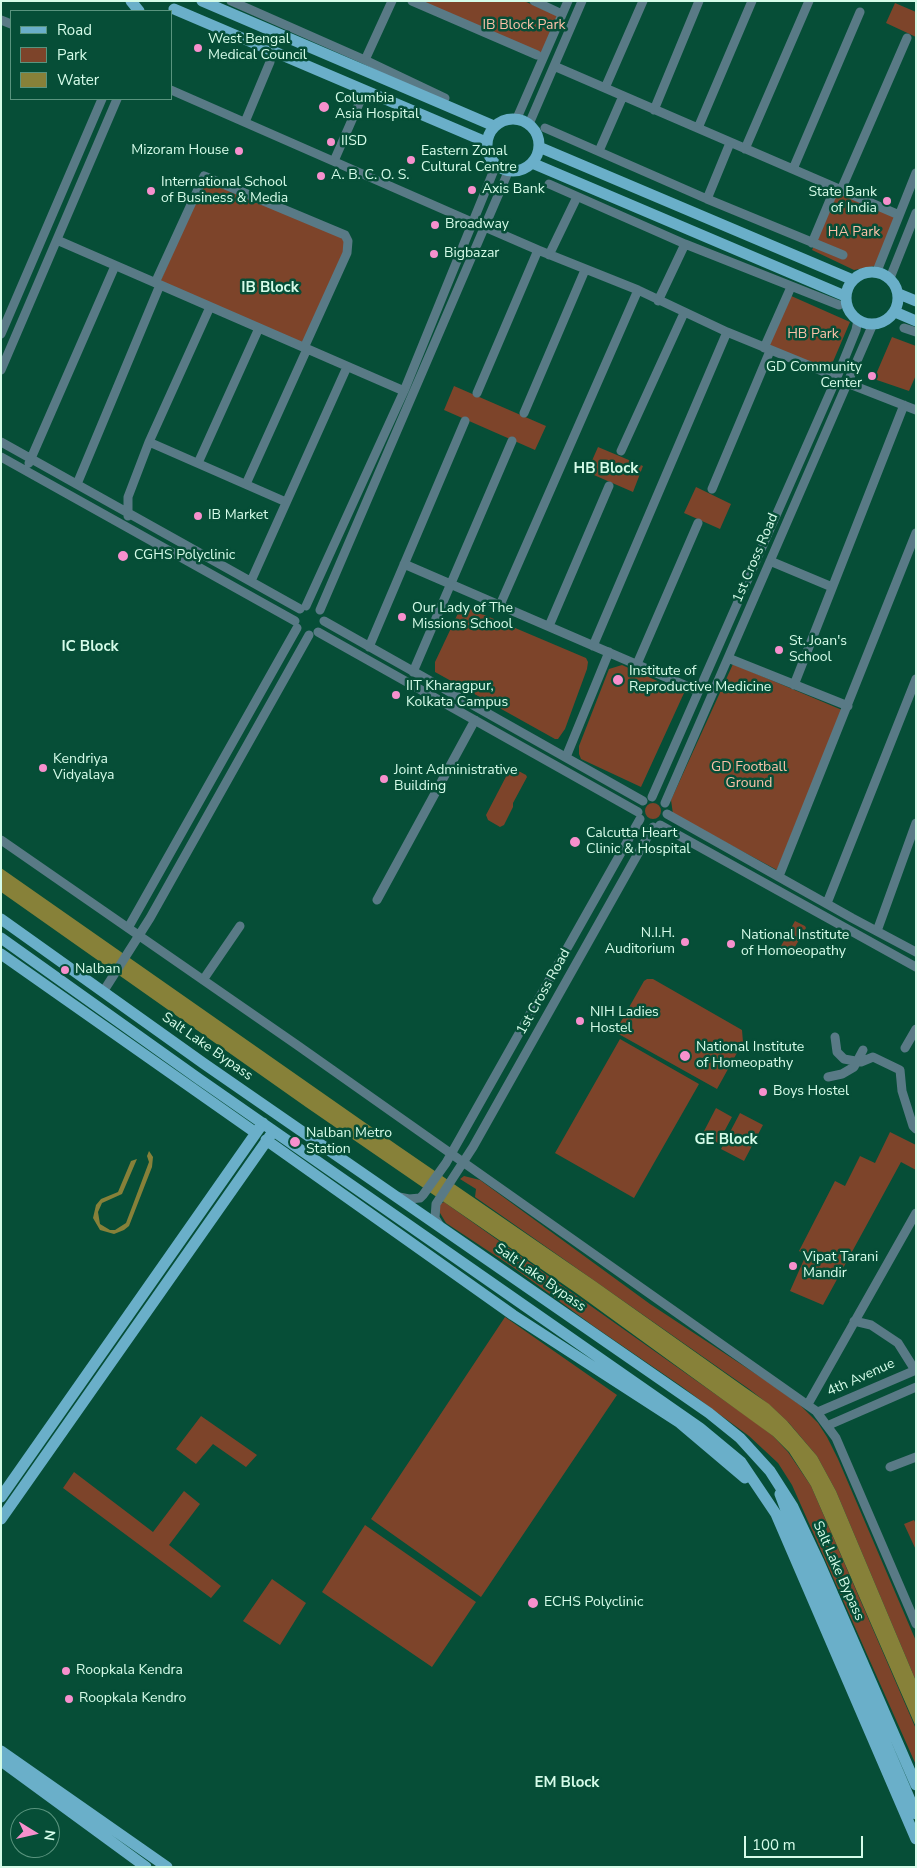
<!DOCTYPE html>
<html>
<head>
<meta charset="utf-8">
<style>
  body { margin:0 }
  #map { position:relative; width:917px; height:1868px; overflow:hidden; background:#064e37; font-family:"Nunito Sans",sans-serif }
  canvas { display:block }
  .frame { position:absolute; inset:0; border:2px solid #d5fce9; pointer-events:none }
  .legend { position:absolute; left:10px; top:10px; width:162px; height:90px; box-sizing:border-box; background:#064e37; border:1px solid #59947e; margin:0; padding:6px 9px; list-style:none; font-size:15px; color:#d5fce9 }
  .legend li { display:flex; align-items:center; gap:10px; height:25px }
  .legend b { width:25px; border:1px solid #59947e }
  .north { position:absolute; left:10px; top:1808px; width:50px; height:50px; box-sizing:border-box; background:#064e37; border:1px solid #59947e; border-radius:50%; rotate:99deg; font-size:14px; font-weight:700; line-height:20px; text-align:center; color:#d5fce9 }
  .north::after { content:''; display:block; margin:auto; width:18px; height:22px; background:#f790cd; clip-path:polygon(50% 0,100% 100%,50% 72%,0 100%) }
  .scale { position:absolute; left:744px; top:1836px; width:119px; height:22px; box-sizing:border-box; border:2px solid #d5fce9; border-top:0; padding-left:6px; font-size:15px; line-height:18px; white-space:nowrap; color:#d5fce9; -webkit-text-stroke:4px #064e37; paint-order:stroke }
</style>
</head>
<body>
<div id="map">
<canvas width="917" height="1868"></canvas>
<div class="frame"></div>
<ul class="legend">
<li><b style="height:6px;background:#6aafc9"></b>Road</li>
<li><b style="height:14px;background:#7d442a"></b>Park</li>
<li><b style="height:14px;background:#878139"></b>Water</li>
</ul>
<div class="north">N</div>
<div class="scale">100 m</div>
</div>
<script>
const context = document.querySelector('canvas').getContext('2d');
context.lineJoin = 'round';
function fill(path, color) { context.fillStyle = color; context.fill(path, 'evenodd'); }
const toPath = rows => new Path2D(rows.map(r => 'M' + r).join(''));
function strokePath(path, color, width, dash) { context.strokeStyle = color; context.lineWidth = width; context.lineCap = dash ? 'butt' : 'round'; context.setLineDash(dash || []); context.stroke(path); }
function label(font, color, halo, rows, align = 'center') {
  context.font = font + ' "Nunito Sans",sans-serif'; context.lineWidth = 5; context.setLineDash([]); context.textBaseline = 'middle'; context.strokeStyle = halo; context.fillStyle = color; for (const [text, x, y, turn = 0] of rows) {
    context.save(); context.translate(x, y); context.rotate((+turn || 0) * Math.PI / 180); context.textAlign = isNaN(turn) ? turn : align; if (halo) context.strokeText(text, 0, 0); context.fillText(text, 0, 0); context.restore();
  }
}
fill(toPath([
  [409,1,524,1,558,16,540,57],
  [895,3,916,12,916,37,886,23],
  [205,179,341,237,345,242,344,253,305,346,160,282],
  [837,191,895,216,875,266,854,270,812,250],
  [789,295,850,322,829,371,767,345],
  [892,337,916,346,916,375,909,391,874,379],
  [454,386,546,426,535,450,444,410],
  [598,447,643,466,633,492,587,472],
  [696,487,731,504,720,529,684,513],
  [461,607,468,608,586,658,588,662,587,669,565,729,558,739,555,739,435,672,435,662],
  [733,664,842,710,777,870,673,814,671,800],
  [622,665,684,693,641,787,581,759,579,754,579,746,609,669],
  [511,767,526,775,527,777,513,803,513,807,504,825,500,827,488,820,486,815],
  '645 811a8 8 0 1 1 16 0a8 8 0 1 1-16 0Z',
  [795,921,805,926,806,928,792,952,789,953,782,949,781,946],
  [647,979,653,979,742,1030,743,1042,717,1089,615,1032,644,981],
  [620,1039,699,1084,634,1198,555,1153],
  [716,1108,732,1117,718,1143,702,1135],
  [740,1113,763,1125,744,1161,721,1149],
  [890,1132,916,1145,916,1170,901,1162,823,1305,790,1291,806,1255,799,1251,835,1181,845,1186,860,1156,875,1163],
  [464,1176,480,1180,650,1304,768,1382,800,1405,818,1423,827,1437,838,1459,916,1641,916,1681,836,1491,817,1456,789,1423,771,1406,749,1389,475,1197,476,1189,460,1179],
  [444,1202,756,1423,773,1436,788,1452,811,1486,916,1729,916,1765,792,1485,778,1463,749,1436,681,1386,592,1325,514,1268,446,1223,440,1213,440,1204],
  [505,1317,617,1395,481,1597,371,1519],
  [201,1416,257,1455,246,1467,213,1444,196,1464,176,1449],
  [74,1472,153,1532,184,1491,200,1504,169,1545,221,1586,211,1598,63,1488],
  [914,1520,916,1524,916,1550,904,1524],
  [365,1525,476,1602,432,1667,322,1592],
  [272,1579,306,1603,280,1645,243,1621]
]), '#7d442a');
fill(toPath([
  [1,868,397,1145,595,1281,746,1388,769,1404,787,1421,817,1456,836,1491,916,1681,916,1727,811,1486,789,1452,773,1436,576,1293,306,1107,1,892],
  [149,1151,153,1157,152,1167,129,1226,124,1230,114,1234,100,1230,93,1218,96,1205,101,1199,118,1192,131,1161,137,1159,122,1194,102,1203,98,1212,100,1224,110,1230,115,1230,126,1223,149,1162,147,1156]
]), '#878139');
strokePath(toPath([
  [231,1,365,60],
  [392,1,365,60,445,98],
  [412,1,537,55],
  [534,1,562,14],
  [1,20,11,24],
  [554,66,899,215],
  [605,88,643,1],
  [171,90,472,222],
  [654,110,699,1],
  [517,118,568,1],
  [245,122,270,62],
  [529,124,582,1],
  [545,128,707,199,843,255],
  [698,128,752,1],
  [745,149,809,1],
  [599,151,623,96],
  [334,161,365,90],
  [793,169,860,12],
  [549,184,685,244,658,301],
  [841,190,907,38],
  [707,199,730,143],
  [485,227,538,250],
  [57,240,404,391],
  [812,243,835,188],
  [685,244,839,305],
  [549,255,577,197],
  [877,271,916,173],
  [890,278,916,213],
  [155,283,204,176,333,230,345,235,348,241,347,253,304,348],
  [904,328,916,332],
  [1,334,102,99],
  [764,348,791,287],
  [1,370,117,99],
  [847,383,916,410],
  [477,393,538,250,638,290,727,332,837,377],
  [524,413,585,270],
  [1,442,300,609],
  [149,442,286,502],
  [621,451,684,313],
  [1,457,295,621],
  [29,463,115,266],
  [198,463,259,328],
  [77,484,160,285],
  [246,484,307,349],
  [712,489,770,351],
  [128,516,128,497,149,442,210,307],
  [770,561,832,587],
  [404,564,698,691],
  [251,581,347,367],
  [500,605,638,290],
  [306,606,404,391,496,165],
  [320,610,509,170],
  [324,621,643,801],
  [549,626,609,486],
  [318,632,638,812],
  [593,646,727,332],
  [369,647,465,421],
  [728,658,848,706],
  [637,664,698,523],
  [413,672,512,441],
  [794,685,904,405],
  [566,757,609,652],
  [652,797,837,377,856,330,858,320],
  [665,803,873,324],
  [667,814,852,918,916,952],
  [660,825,916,967],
  [1,840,297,1045,816,1411,836,1438,916,1624],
  [779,876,916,533],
  [377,900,475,720],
  [827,903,916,679],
  [128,928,297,628],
  [877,931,916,823],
  [203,980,240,926],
  [103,992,150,918,309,635],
  [835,1037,837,1052,844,1059,861,1062,873,1057,900,1070,902,1091,913,1126,916,1129],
  [905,1048,916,1029],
  [828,1077,842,1074,854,1067,863,1050],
  [399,1197,409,1199,420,1198,423,1195,446,1163,640,819],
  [440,1226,435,1218,436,1204,473,1147,653,827],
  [854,1321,871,1325,898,1343,915,1370],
  [808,1404,916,1213],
  [818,1412,916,1370],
  [829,1425,916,1387],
  [890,1467,916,1457]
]), '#597a86', 9);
strokePath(toPath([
  [131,1,139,11],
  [202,1,494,126],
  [174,9,486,142],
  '487 145a26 26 0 1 1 52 0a26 26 0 1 1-52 0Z',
  [539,147,853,280],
  [532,163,845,296],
  '846 298a26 26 0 1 1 52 0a26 26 0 1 1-52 0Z',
  [899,294,916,301],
  [895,312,916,321],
  [1,919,203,1063,709,1413,740,1438,770,1471,793,1507,818,1560,916,1785],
  [1,938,199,1079,700,1428,741,1462,776,1514,916,1839],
  [1,954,256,1133],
  [266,1140,513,1315,680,1423,745,1478],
  [780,1494,786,1510,916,1814],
  [1,1497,263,1123],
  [1,1519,270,1136],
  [1,1751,167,1867],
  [1,1761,146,1867]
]), '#6aafc9', 11);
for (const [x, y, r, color] of [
  [198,48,5,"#f790cd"],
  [324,107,6,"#f790cd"],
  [331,142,5,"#f790cd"],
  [239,151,5,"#f790cd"],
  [411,160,5,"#f790cd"],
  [321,176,5,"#f790cd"],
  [472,190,5,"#f790cd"],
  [151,191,5,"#f790cd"],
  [887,201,5,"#f790cd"],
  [435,225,5,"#f790cd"],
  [434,254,5,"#f790cd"],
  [872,376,5,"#f790cd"],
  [198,516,5,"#f790cd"],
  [123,556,6,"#f790cd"],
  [402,617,5,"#f790cd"],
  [779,650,5,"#f790cd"],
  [618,680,6,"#f790cd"],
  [396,695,5,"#f790cd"],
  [43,768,5,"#f790cd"],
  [384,779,5,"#f790cd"],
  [575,842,6,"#f790cd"],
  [685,942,5,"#f790cd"],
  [731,944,5,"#f790cd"],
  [65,970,5,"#f790cd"],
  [580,1021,5,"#f790cd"],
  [685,1056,6,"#f790cd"],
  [763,1092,5,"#f790cd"],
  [295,1142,6,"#f790cd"],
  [793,1266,5,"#f790cd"],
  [533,1603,6,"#f790cd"],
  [66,1671,5,"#f790cd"],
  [69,1699,5,"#f790cd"]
]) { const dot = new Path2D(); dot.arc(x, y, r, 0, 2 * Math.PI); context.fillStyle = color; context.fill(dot); strokePath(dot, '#064e37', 2); }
label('14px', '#fac1a8', '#064e37', [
  ["IB Block Park",524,26],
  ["HA Park",854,233],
  ["HB Park",813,335],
  ["GD Football",749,768],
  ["Ground",749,784]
]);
label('14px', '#d5fce9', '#064e37', [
  ["West Bengal",208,40],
  ["Medical Council",208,56],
  ["Columbia",335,99],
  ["Asia Hospital",335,115],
  ["IISD",341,142],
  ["Mizoram House",229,151,"right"],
  ["Eastern Zonal",421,152],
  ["Cultural Centre",421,168],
  ["A. B. C. O. S.",331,176],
  ["International School",161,183],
  ["of Business & Media",161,199],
  ["Axis Bank",482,190],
  ["State Bank",877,193,"right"],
  ["of India",877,209,"right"],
  ["Broadway",445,225],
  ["Bigbazar",444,254],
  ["GD Community",862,368,"right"],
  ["Center",862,384,"right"],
  ["IB Market",208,516],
  ["CGHS Polyclinic",134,556],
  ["Our Lady of The",412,609],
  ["Missions School",412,625],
  ["St. Joan's",789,642],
  ["School",789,658],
  ["Institute of",629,672],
  ["Reproductive Medicine",629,688],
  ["IIT Kharagpur,",406,687],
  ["Kolkata Campus",406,703],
  ["Kendriya",53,760],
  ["Vidyalaya",53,776],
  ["Joint Administrative",394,771],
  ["Building",394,787],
  ["Calcutta Heart",586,834],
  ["Clinic & Hospital",586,850],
  ["N.I.H.",675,934,"right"],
  ["Auditorium",675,950,"right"],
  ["National Institute",741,936],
  ["of Homoeopathy",741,952],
  ["Nalban",75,970],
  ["NIH Ladies",590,1013],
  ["Hostel",590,1029],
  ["National Institute",696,1048],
  ["of Homeopathy",696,1064],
  ["Boys Hostel",773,1092],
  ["Nalban Metro",306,1134],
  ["Station",306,1150],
  ["Vipat Tarani",803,1258],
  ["Mandir",803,1274],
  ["ECHS Polyclinic",544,1603],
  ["Roopkala Kendra",76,1671],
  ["Roopkala Kendro",79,1699]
], 'left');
label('14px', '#d5fce9', '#064e37', [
  ["1st Cross Road",756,558,-67],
  ["1st Cross Road",544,992,-61],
  ["Salt Lake Bypass",207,1047,35],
  ["Salt Lake Bypass",540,1278,35],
  ["4th Avenue",861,1378,-24],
  ["Salt Lake Bypass",838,1571,66]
]);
label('bold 15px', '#d5fce9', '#064e37', [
  ["IB Block",270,288],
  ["HB Block",606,469],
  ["IC Block",90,647],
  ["GE Block",726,1140],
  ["EM Block",567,1783]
]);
</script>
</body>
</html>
